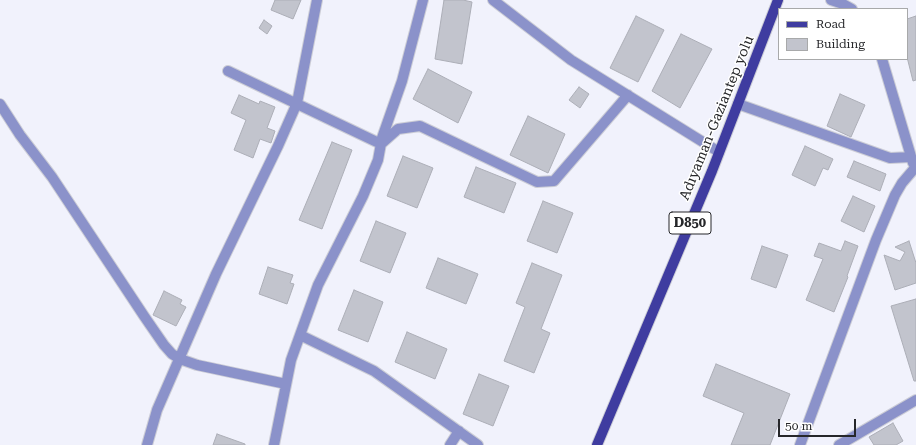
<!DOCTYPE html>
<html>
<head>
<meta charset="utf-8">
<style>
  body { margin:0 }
  #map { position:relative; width:916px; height:445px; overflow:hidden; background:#f1f2fc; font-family:"Roboto Serif",serif }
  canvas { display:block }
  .legend { position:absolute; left:778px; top:8px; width:130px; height:52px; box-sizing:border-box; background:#fff; border:1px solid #a8a9aa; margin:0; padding:5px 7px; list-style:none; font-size:12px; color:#26272a }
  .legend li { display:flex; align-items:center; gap:8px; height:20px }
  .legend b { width:20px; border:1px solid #a8a9aa }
  .scale { position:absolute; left:778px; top:419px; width:78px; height:18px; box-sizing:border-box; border:2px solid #26272a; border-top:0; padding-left:5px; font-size:12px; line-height:14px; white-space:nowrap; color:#26272a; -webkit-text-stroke:3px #fff; paint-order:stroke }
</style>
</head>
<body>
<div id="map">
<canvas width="916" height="445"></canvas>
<ul class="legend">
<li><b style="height:5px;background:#3f3ca0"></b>Road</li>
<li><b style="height:11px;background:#c2c4cd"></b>Building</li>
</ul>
<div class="scale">50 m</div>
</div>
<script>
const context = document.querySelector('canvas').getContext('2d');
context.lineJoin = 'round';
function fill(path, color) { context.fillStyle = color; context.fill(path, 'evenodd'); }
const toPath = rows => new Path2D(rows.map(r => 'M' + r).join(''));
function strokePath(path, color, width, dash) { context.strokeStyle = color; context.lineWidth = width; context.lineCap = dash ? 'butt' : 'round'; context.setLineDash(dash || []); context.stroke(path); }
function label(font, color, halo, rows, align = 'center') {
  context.font = font + ' "Roboto Serif",serif'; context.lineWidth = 3; context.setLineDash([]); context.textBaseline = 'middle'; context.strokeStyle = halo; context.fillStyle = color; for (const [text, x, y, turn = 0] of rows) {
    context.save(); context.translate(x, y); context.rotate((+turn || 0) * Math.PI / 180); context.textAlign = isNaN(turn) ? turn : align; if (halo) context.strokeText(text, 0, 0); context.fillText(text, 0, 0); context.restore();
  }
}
const building = toPath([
  [275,0,301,0,293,19,271,10,275,0],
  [444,0,463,0,472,2,462,64,435,59,444,0],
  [636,16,664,30,638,82,610,68,636,16],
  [916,16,916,80,913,81,907,57,907,19,916,16],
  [264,20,272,26,267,34,259,28,264,20],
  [681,34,712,49,680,108,652,91,681,34],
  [428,69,472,92,458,123,413,99,428,69],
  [579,87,589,94,580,108,569,100,579,87],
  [840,94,865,105,851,137,827,126,840,94],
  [239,95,259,104,260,101,275,107,267,128,275,131,271,143,260,139,253,158,234,150,246,120,231,113,239,95],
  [528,116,565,134,548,173,510,155,528,116],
  [332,142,352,150,322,229,299,220,332,142],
  [805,146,833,159,828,170,823,168,815,186,792,175,805,146],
  [403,156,433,168,417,208,387,196,403,156],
  [854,161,886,174,880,191,847,177,854,161],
  [476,167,516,183,504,213,464,197,476,167],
  [853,196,875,206,864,232,841,221,853,196],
  [543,201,573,213,557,253,527,241,543,201],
  [376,221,406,233,390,273,360,261,376,221],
  [845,241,858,246,847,276,848,277,834,312,806,300,823,259,814,256,819,243,841,251,845,241],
  [909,241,916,263,916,283,895,290,884,255,900,261,905,252,895,247,909,241],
  [762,246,788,255,776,288,751,279,762,246],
  [438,258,478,274,466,304,426,288,438,258],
  [532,263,562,275,541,329,550,333,534,373,504,361,525,307,516,303,532,263],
  [268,267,293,275,290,283,294,284,287,304,259,294,268,267],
  [354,290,383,302,368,342,338,330,354,290],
  [164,291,182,300,180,304,186,307,176,326,153,315,164,291],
  [916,299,916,381,914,381,891,306,916,299],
  [407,332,447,349,435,379,395,362,407,332],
  [716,364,790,394,770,445,731,445,744,413,703,396,716,364],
  [479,374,509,386,493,426,463,414,479,374],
  [893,423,903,441,896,445,874,445,869,437,893,423],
  [217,434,245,444,245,445,213,445,217,434]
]);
fill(building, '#c2c4cd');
strokePath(building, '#acaeb7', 1);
const minor = toPath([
  [493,0,571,60,719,152],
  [831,0,843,4,852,9],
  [882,59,913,163],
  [228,71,381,144,398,129,420,126,537,182,554,181,628,95],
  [0,104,20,135,52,177,144,316,164,345,172,354,180,359,197,365,286,384],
  [738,104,890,158,911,157],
  [300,335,374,371,478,445],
  [147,445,157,410,216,274,278,146,297,103,317,0],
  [274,445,291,360,318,285,363,196,378,160,382,138,402,81,423,0],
  [450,445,459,431],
  [800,445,876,240,895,195,902,183,914,169],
  [839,445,916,400]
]);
const major = toPath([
  [597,445,712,171,778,0]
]);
strokePath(minor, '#cccdd6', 12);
strokePath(major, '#cccdd6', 12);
strokePath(minor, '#8b92ca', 10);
strokePath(major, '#3f3ca0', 10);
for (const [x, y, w] of [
  [690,223,42]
]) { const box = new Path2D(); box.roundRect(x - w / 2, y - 11, w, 22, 3); context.fillStyle = '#fff'; context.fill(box); strokePath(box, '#26272a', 1); }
label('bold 13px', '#26272a', null, [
  ["D850",690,223]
]);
label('14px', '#26272a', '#fff', [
  ["Adıyaman-Gaziantep yolu",717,118,-68]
]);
</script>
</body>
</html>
